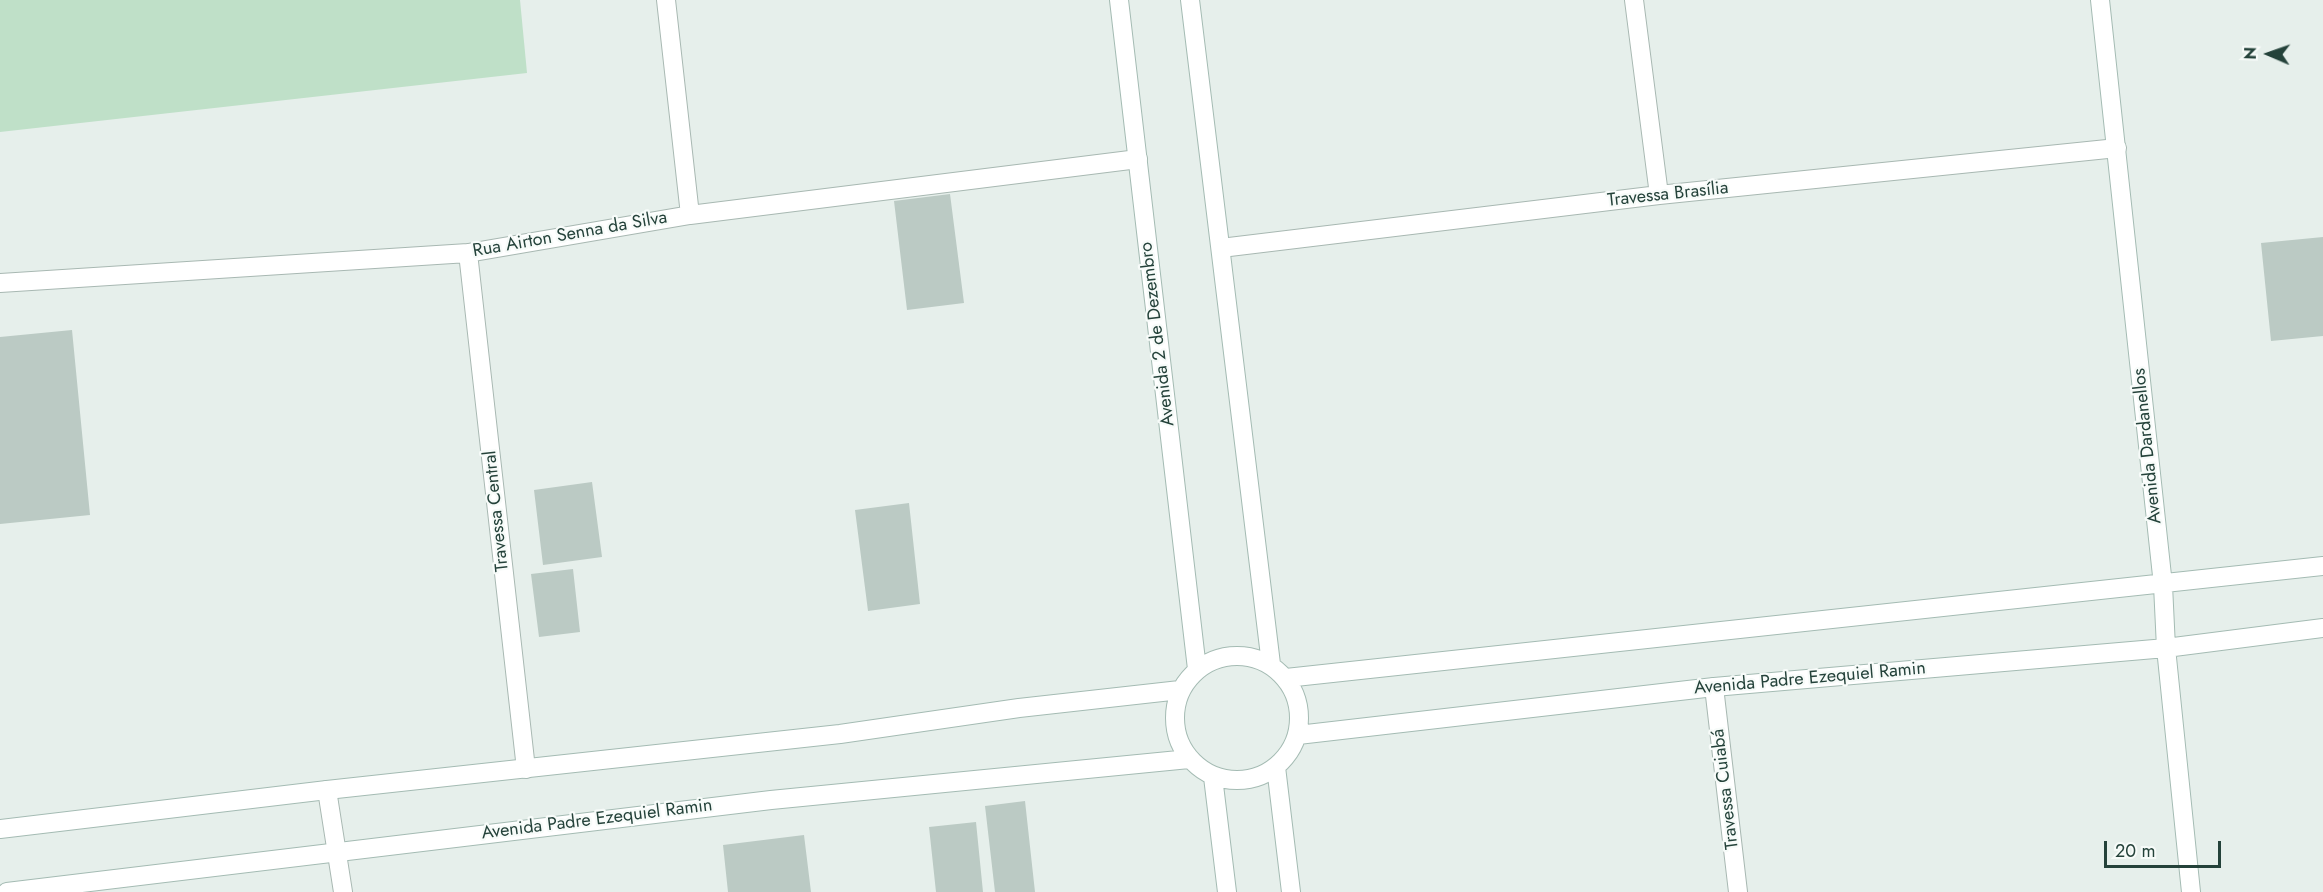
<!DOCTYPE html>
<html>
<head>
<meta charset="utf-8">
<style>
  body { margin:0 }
  #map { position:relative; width:2323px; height:892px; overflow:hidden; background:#e6efeb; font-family:Jost,sans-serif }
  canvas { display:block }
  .north { position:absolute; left:2239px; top:24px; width:60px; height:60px; -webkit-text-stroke:4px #f7fbf9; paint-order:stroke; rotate:272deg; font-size:16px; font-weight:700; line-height:24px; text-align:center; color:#24423a }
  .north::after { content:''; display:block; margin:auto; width:21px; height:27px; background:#24423a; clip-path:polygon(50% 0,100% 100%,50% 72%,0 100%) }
  .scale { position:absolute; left:2104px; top:841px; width:117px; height:27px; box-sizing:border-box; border:3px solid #24423a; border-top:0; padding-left:8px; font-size:18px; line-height:21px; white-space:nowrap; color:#24423a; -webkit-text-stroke:4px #f7fbf9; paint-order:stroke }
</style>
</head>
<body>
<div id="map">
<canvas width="2323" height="892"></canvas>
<div class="north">N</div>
<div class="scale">20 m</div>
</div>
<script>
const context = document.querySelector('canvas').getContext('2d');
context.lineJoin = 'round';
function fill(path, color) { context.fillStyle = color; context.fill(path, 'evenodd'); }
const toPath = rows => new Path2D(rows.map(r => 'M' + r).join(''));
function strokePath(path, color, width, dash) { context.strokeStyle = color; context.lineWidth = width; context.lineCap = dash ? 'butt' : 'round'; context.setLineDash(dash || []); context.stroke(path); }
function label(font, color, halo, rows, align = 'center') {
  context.font = font + ' Jost,sans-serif'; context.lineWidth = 4.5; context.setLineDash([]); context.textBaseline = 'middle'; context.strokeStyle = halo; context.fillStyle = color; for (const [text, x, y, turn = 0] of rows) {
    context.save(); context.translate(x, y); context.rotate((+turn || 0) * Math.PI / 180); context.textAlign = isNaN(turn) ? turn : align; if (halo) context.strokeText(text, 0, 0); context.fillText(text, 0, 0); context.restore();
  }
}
fill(toPath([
  [0,0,520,0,527,73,0,132]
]), '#bfe0c8');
fill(toPath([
  [950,194,964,303,907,310,894,201],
  [2323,237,2323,336,2271,341,2261,243],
  [72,330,90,515,0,524,0,337],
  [592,482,602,557,543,565,534,490],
  [909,503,920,604,868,611,855,510],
  [573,569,580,632,539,637,531,574],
  [1025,801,1035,892,995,892,985,806],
  [976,822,983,892,936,892,929,827],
  [804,835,811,892,728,892,723,845]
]), '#bbcac4');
const street = toPath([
  [666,0,690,215],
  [1634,0,1659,195],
  [1221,248,1659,195,2117,148],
  [468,253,526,769],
  [0,283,468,253,690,215,1138,159],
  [1714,687,1738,892],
  [327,790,343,892]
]);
const secondary = toPath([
  [1119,0,1197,669],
  [1190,0,1271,664],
  [2100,0,2163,585,2166,648,2191,892],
  '1175 718a62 62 0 1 1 124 0a62 62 0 1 1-124 0Z',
  [1286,678,2323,566],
  [1298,735,1714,687,2166,648,2323,628],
  [1276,767,1291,892],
  [1213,777,1227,892],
  [0,829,327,790,840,734,1019,708,1180,690],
  [7,892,771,800,1189,759]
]);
strokePath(street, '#a8b8b2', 20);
strokePath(secondary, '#a4bbb3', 20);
strokePath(street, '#fff', 18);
strokePath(secondary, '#fff', 18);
label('18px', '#24423a', '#f7fbf9', [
  ["Travessa Brasília",1668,195,-6],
  ["Rua Airton Senna da Silva",570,235,-10],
  ["Avenida 2 de Dezembro",1158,334,-97],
  ["Avenida Dardanellos",2148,446,-96],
  ["Travessa Central",497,511,-96],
  ["Avenida Padre Ezequiel Ramin",1810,679,-5],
  ["Travessa Cuiabá",1726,789,-97],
  ["Avenida Padre Ezequiel Ramin",597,820,-7]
]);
</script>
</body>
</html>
